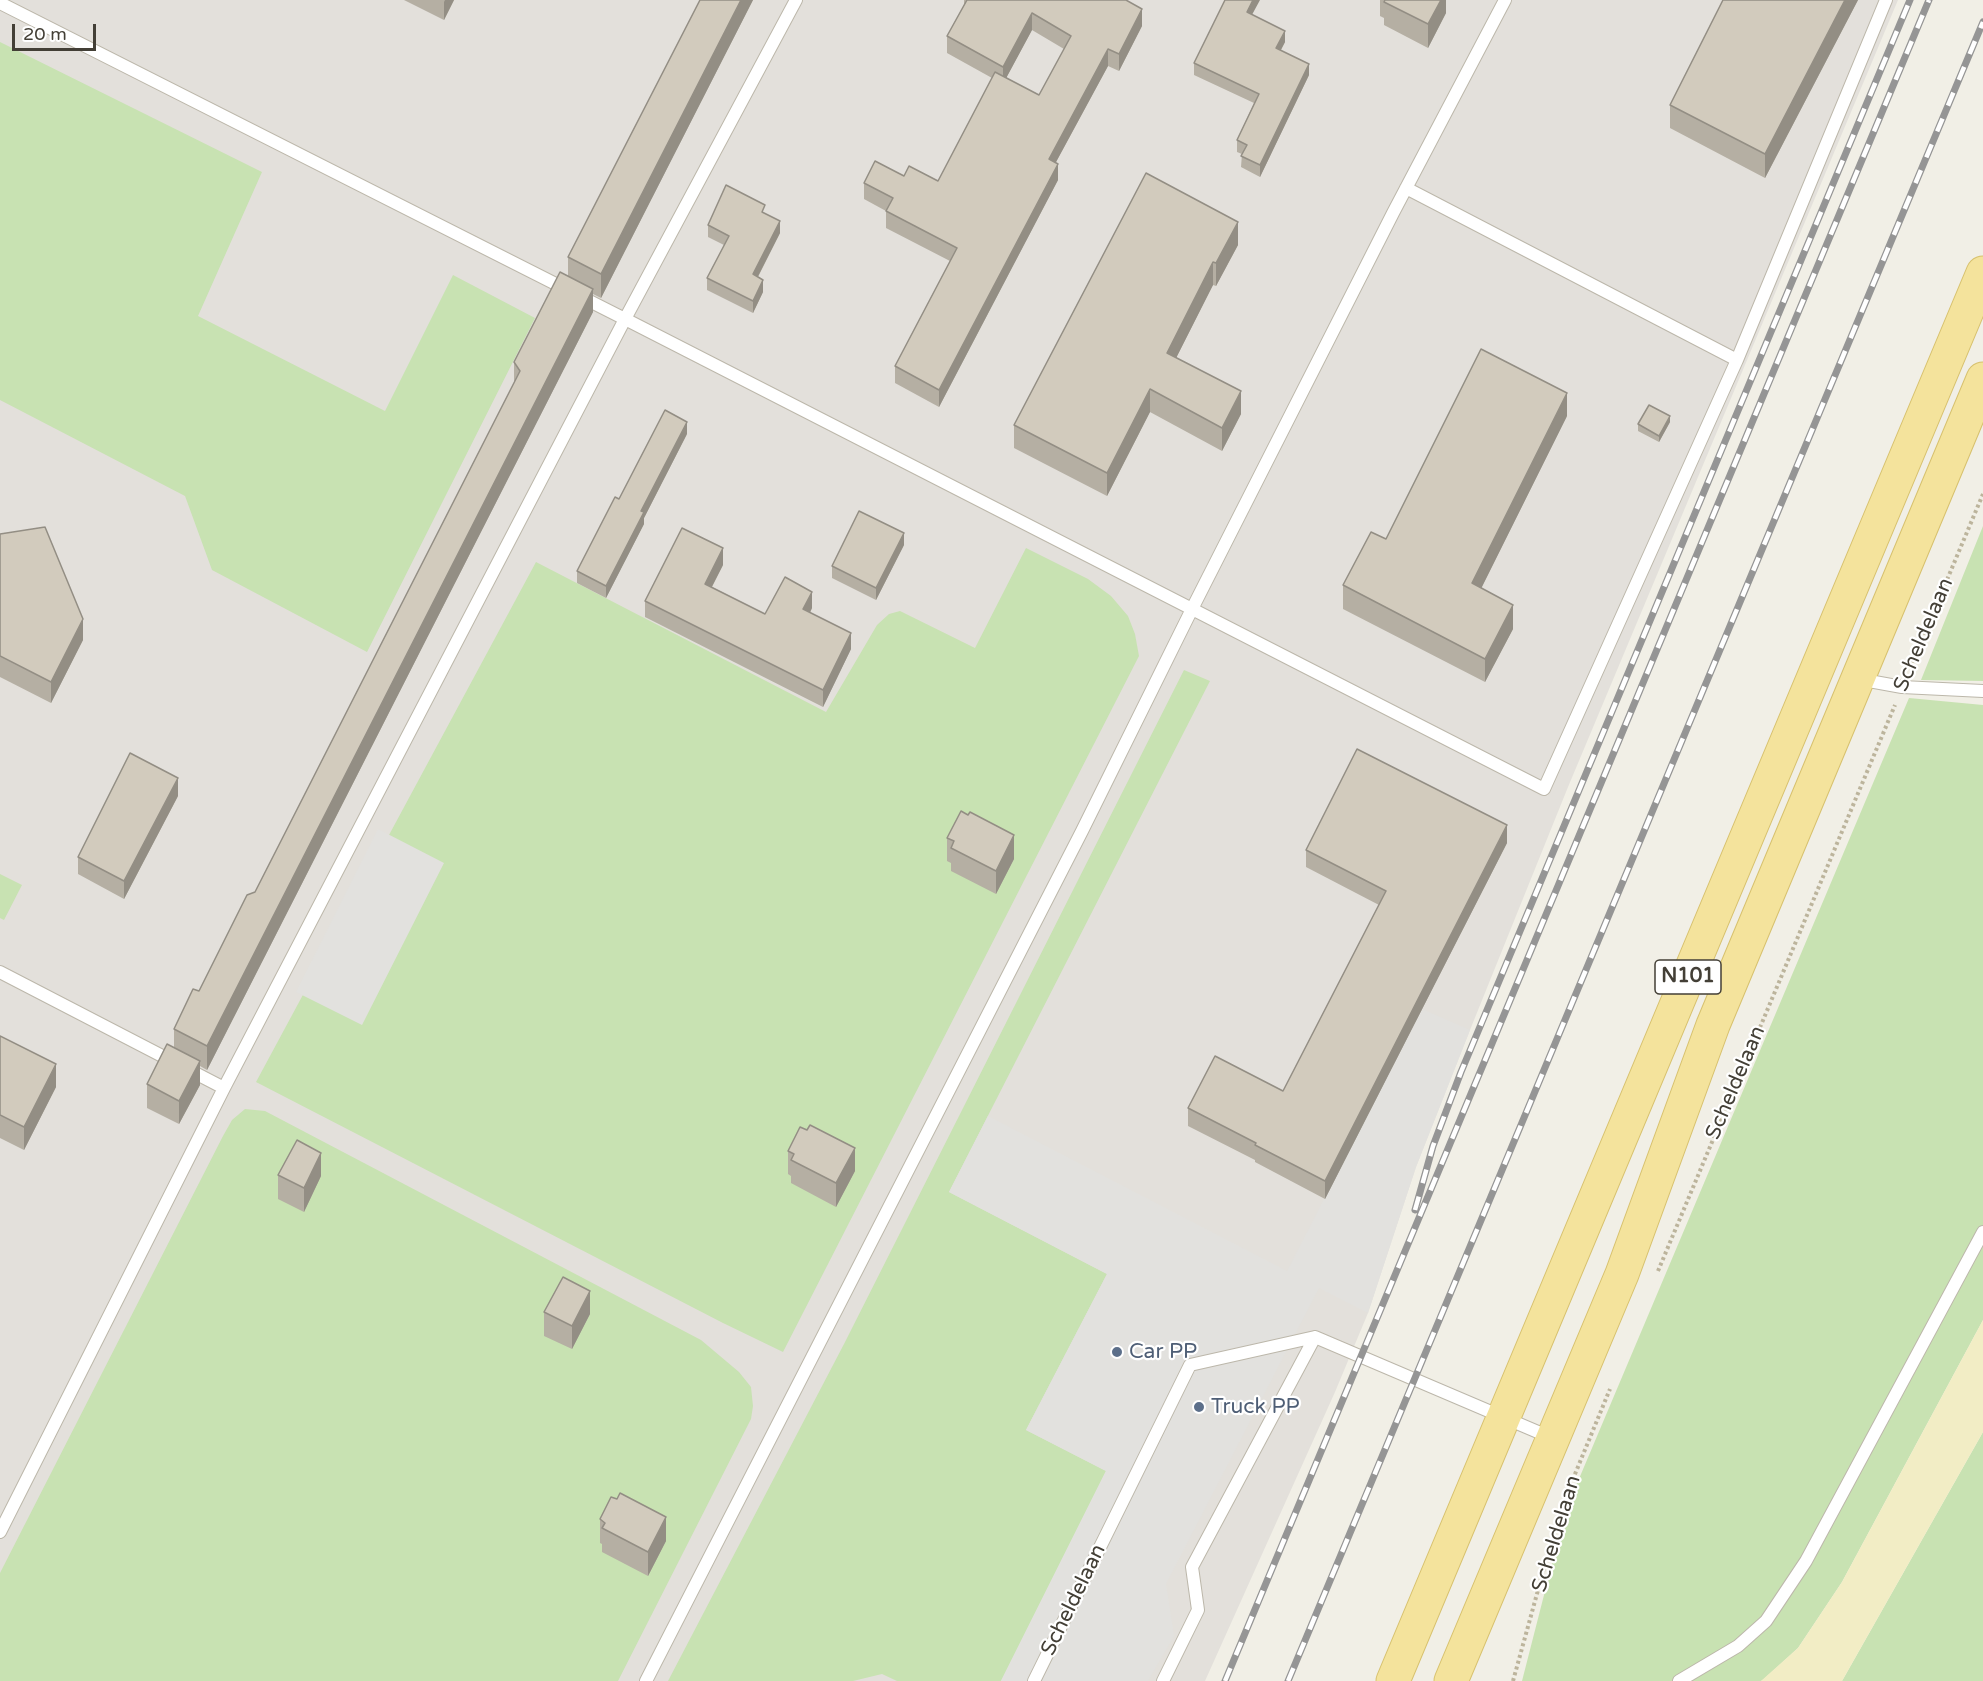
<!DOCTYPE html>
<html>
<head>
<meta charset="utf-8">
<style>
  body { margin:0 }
  #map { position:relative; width:1983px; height:1681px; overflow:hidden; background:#f1efe6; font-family:"Varela Round",sans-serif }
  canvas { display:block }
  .scale { position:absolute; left:12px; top:24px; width:84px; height:27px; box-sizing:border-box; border:3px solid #433f36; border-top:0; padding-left:8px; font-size:18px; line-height:21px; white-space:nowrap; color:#433f36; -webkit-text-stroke:4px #fff; paint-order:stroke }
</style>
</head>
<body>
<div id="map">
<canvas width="1983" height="1681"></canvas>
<div class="scale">20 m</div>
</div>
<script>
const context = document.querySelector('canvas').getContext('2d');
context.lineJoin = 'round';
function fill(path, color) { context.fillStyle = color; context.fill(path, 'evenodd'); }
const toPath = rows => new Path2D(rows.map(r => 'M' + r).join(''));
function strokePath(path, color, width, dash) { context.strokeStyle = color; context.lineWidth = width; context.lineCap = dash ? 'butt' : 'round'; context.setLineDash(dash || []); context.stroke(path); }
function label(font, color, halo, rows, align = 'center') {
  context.font = font + ' "Varela Round",sans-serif'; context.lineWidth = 4.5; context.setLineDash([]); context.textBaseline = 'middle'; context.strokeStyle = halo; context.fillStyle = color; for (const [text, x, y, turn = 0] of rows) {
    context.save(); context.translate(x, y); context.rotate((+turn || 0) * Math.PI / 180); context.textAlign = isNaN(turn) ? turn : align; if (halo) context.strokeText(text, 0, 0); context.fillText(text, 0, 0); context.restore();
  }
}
fill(toPath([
  [0,0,1898,0,1568,787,1470,1030,1416,1167,1368,1313,1335,1392,1205,1681,0,1681]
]), '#e3e0db');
fill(toPath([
  [0,42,262,172,198,316,385,411,453,275,535,318,367,652,212,570,185,496,0,400],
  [1983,526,1983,681,1921,680],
  [1026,548,1088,579,1111,596,1128,616,1135,634,1139,656,783,1352,723,1323,256,1082,536,562,826,712,877,625,889,614,900,611,975,648],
  [1184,670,1210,681,949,1192,1107,1274,1026,1430,1106,1471,1001,1681,897,1681,882,1674,853,1681,668,1681,844,1344],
  [1909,698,1983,705,1983,1320,1842,1582,1798,1648,1764,1679,1761,1681,1522,1681,1565,1513,1573,1493],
  [0,874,22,885,4,920,0,918],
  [245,1109,265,1111,701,1340,739,1372,751,1387,753,1406,751,1419,618,1681,0,1681,0,1573,223,1136,232,1120],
  [1983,1432,1983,1681,1842,1681]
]), '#c8e2b2');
fill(toPath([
  [1983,1320,1983,1432,1842,1681,1761,1681,1798,1648,1842,1582]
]), '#f2edc5');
fill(toPath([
  [378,829,444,863,362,1025,296,992],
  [1422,1009,1470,1030,1416,1167,1368,1313,1319,1288,1166,1584,1174,1636,1148,1681,1001,1681,1106,1471,1026,1430,1107,1274,949,1192,988,1116,1287,1271]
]), '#e2e1de');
const service = toPath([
  [0,3,625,319,796,0],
  [1406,188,1737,360,1886,0],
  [1858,679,1902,687,1983,691],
  [0,972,224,1088],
  [0,1532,224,1088,625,319,1544,789,1737,360],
  [646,1681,1082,831,1192,609,1393,213,1505,0],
  [1034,1681,1190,1365,1315,1337,1552,1438],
  [1163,1681,1198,1610,1192,1567,1315,1337],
  [1679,1681,1738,1646,1766,1621,1806,1561,1983,1232]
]);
const primary = toPath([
  [1393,1681,1983,273],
  [1451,1681,1622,1274,1713,1025,1983,379]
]);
strokePath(service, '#bcb7aa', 14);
strokePath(primary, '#d7c16e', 35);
strokePath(toPath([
  [1910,668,1983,494],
  [1658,1271,1895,705],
  [1513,1681,1554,1532,1568,1491,1610,1389]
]), '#bcb49c', 4, [3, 3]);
strokePath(service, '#fff', 12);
strokePath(primary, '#f4e39c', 33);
const rail = toPath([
  [1415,1210,1433,1146,1461,1072,1910,0],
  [1225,1681,1929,0],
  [1288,1681,1983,22]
]);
strokePath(rail, '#959595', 7);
strokePath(rail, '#fff', 4.5, [14]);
fill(toPath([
  [404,0,454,0,444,20],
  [700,0,753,0,601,298,593,294,593,312,207,1070,200,1066,200,1085,179,1124,147,1108,147,1084,174,1048,174,1029,199,991,255,892,514,383,514,362,568,276,568,257],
  [964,0,1126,0,1142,26,1119,71,1108,66,1056,162,1058,180,939,407,895,383,895,366,950,261,886,228,886,211,864,199,864,183,904,176,938,181,992,78,947,53,947,36,964,5],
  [1032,30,1064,49,1039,95,1006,78],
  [1380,0,1446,0,1446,13,1428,48,1384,25,1384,18,1380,16],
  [1723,0,1858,0,1765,178,1670,128,1670,105],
  [1252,14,1285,42,1281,50,1309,75,1260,177,1241,167,1242,154,1237,152,1237,140,1254,103,1194,75,1194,63],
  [1146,173,1238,245,1216,286,1213,285,1176,358,1241,414,1222,451,1150,412,1107,496,1014,448,1014,425],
  [765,214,780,233,758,277,763,292,753,313,707,290,707,278,724,245,708,237,708,225],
  [1567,416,1481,588,1513,629,1485,682,1343,609,1343,585,1386,539],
  [1670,422,1659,442,1638,431,1638,424],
  [687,434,644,518,644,524,606,598,577,583,577,571,619,499],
  [0,534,83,640,51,703,0,677],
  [904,545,876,600,832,578,832,566],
  [723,565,712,587,765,614,812,608,810,613,851,649,823,707,645,617,645,601],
  [178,796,124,899,78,874,78,857],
  [968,815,1014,859,996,894,951,871,951,863,947,861,947,838],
  [1507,843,1325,1199,1255,1162,1255,1160,1188,1126,1188,1108,1283,1091,1379,905,1306,867,1306,850],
  [0,1036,56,1087,24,1150,0,1138],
  [807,1130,855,1171,836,1207,791,1183,791,1176,788,1174,788,1151],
  [278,1175,321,1176,304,1212,278,1199],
  [544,1312,590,1314,572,1349,544,1336],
  [600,1519,666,1541,648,1576,602,1552,602,1544,600,1543]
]), '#b5afa3');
fill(toPath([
  [445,0,454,0,444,20,444,2],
  [741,0,753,0,601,298,601,274],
  [1253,0,1260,0,1247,24,1247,12],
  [1441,0,1446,0,1446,13,1428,48,1428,24],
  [1845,0,1858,0,1765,178,1765,154],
  [1142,9,1142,26,1119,71,1119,54],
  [1032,13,1032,30,1003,84,1003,67],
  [1285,31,1285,42,1276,59,1276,48],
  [1108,49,1108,66,1049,175,1049,159],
  [1309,64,1309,75,1260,177,1260,165],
  [1058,164,1058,180,939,407,939,390],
  [780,221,780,233,753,286,753,274],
  [1238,222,1238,245,1216,286,1216,263],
  [1213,262,1213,285,1167,376,1167,353],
  [763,280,763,292,753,313,753,301],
  [593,289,593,312,207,1070,207,1046],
  [1150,389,1150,412,1107,496,1107,473],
  [1241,391,1241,414,1222,451,1222,428],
  [1567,393,1567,416,1472,607,1472,583],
  [1670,416,1670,422,1659,442,1659,436],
  [687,422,687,434,644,518,644,524,606,598,606,586,641,511],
  [904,533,904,545,876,600,876,588],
  [723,548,723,565,705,600,705,584],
  [812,592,812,608,803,626,803,609],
  [1513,605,1513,629,1485,682,1485,659],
  [83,619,83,640,51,703,51,682],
  [851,633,851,649,823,707,823,690],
  [178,778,178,796,124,899,124,881],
  [1507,825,1507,843,1325,1199,1325,1181],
  [1014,835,1014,859,996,894,996,871],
  [200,1061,200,1085,179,1124,179,1101],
  [56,1064,56,1087,24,1150,24,1127],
  [855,1148,855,1171,836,1207,836,1183],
  [321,1153,321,1176,304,1212,304,1188],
  [590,1291,590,1314,572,1349,572,1326],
  [666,1517,666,1541,648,1576,648,1552]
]), '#938e84');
const building = toPath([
  [700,0,741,0,601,274,568,257,700,0],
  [967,0,1126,0,1142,9,1119,54,1108,49,1049,159,1058,164,939,390,895,366,957,248,886,211,893,198,864,183,875,161,904,176,909,166,938,181,995,72,1039,95,1071,36,1032,13,1003,67,947,36,967,0],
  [1225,0,1253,0,1247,12,1285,31,1276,48,1309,64,1260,165,1241,156,1247,145,1237,140,1259,94,1194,63,1225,0],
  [1385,0,1441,0,1428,24,1384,2,1385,0],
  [1723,0,1845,0,1765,154,1670,105,1723,0],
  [1146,173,1238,222,1216,263,1213,262,1167,353,1241,391,1222,428,1150,389,1107,473,1014,425,1146,173],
  [726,185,765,205,762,212,780,221,753,274,763,280,753,301,707,278,729,236,708,225,726,185],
  [560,272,593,289,207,1046,174,1029,193,989,199,991,247,895,255,892,520,371,514,362,560,272],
  [1481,349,1567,393,1472,583,1513,605,1485,659,1343,585,1371,532,1386,539,1481,349],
  [1649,405,1670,416,1659,436,1638,424,1649,405],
  [665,410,687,422,641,511,644,512,606,586,577,571,615,497,619,499,665,410],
  [859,511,904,533,876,588,832,566,859,511],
  [45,527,83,619,51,682,0,656,0,534,45,527],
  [682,528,723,548,705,584,765,614,785,577,812,592,803,609,851,633,823,690,645,601,682,528],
  [1357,749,1507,825,1325,1181,1255,1145,1256,1143,1188,1108,1215,1056,1283,1091,1386,891,1306,850,1357,749],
  [130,753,178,778,124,881,78,857,130,753],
  [961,811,968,815,970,812,1014,835,996,871,951,848,954,841,947,838,961,811],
  [0,1036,56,1064,24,1127,0,1115,0,1036],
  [167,1044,200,1061,179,1101,147,1084,167,1044],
  [810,1125,855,1148,836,1183,791,1160,794,1154,788,1151,800,1127,807,1130,810,1125],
  [297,1140,321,1153,304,1188,278,1175,297,1140],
  [563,1277,590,1291,572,1326,544,1312,563,1277],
  [620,1493,666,1517,648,1552,602,1528,605,1523,600,1519,611,1497,617,1499,620,1493]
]);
fill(building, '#d2cbbd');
strokePath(building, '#938e84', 1.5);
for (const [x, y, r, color] of [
  [1117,1352,6,"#5c6f8a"],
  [1199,1407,6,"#5c6f8a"]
]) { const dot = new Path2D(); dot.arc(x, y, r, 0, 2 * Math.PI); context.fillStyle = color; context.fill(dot); strokePath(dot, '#fff', 2); }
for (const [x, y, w] of [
  [1688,977,66]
]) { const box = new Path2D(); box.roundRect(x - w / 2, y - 17, w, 34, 4.5); context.fillStyle = '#fff'; context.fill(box); strokePath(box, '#433f36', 1.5); }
label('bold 20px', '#433f36', null, [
  ["N101",1688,977]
]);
label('21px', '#433f36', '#fff', [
  ["Scheldelaan",1924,635,-67],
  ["Scheldelaan",1736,1083,-67],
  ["Scheldelaan",1557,1534,-73],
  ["Scheldelaan",1074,1600,-64]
]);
label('21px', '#4e5e75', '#fff', [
  ["Car PP",1129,1352],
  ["Truck PP",1211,1407]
], 'left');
</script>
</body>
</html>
